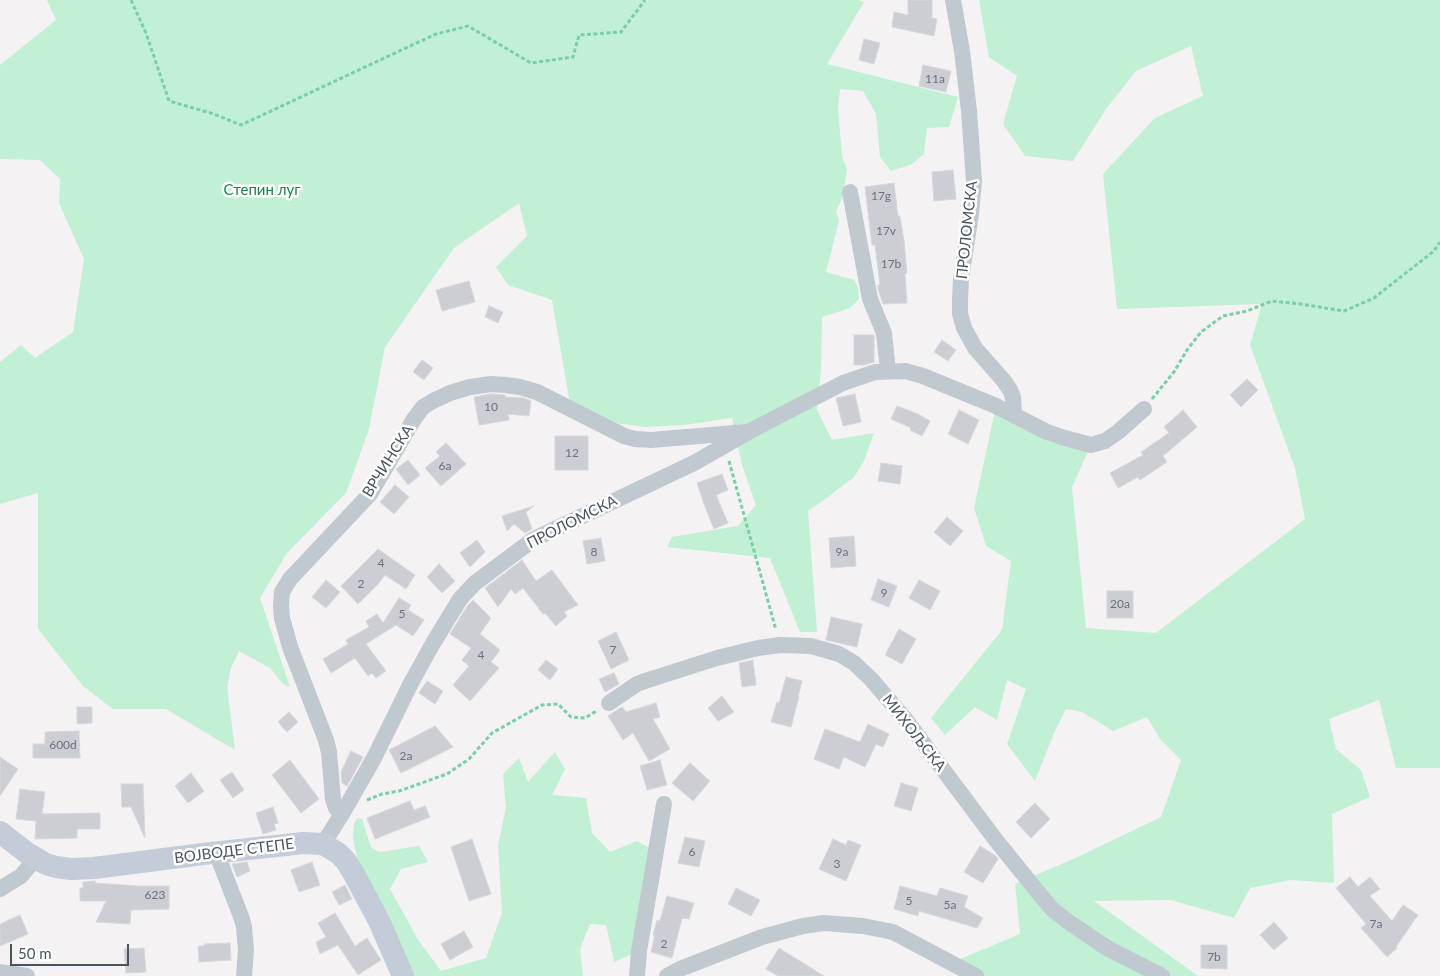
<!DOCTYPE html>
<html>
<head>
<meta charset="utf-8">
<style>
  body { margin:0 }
  #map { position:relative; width:1440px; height:976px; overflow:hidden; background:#f4f2f2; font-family:Lato,sans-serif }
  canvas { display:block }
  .scale { position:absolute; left:10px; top:944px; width:119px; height:22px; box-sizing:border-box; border:2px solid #49545f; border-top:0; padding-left:6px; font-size:15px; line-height:18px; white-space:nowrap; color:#49545f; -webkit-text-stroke:4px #fff; paint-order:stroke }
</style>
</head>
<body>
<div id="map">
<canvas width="1440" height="976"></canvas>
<div class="scale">50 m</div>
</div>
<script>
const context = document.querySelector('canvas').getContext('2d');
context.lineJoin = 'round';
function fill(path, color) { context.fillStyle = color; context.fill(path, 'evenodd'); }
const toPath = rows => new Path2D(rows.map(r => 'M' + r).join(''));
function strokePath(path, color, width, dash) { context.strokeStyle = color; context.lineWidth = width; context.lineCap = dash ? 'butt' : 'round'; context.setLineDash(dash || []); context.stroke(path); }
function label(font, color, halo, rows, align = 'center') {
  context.font = font + ' Lato,sans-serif'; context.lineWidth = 5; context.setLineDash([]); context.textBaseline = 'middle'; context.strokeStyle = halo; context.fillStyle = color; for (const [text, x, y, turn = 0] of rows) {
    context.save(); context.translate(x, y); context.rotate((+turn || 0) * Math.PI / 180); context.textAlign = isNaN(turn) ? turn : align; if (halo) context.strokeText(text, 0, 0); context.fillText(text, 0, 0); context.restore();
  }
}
fill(toPath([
  [47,0,858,0,864,2,827,64,958,97,949,127,927,128,924,154,912,164,891,171,880,157,876,114,863,91,840,89,838,108,842,157,847,169,843,197,836,211,839,221,826,272,854,280,858,287,859,299,850,308,822,317,821,370,817,410,832,440,874,433,864,461,854,477,828,497,808,511,817,632,800,632,770,558,667,547,672,537,738,526,756,505,742,465,732,418,684,425,644,427,593,420,571,409,552,300,508,285,496,267,527,236,519,203,454,248,385,347,369,429,346,493,287,553,260,598,290,687,284,685,270,668,239,651,231,668,227,687,235,750,166,709,113,709,83,686,38,629,38,493,0,504,0,362,21,345,35,358,73,332,84,259,59,203,60,179,40,160,0,159,0,65,56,20],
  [979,0,1440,0,1440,768,1396,768,1379,700,1329,719,1336,749,1361,770,1370,797,1332,814,1334,883,1291,880,1250,888,1234,918,1171,900,1094,901,1198,976,971,976,951,963,1020,934,1015,884,1080,856,1161,817,1181,760,1160,739,1147,717,1113,731,1082,712,1066,709,1054,733,1035,781,1007,744,1026,689,1007,680,997,720,975,707,945,735,931,718,1002,630,1011,561,986,546,974,508,996,406,1091,445,1072,487,1086,628,1156,633,1305,519,1295,468,1250,345,1262,304,1117,309,1103,174,1155,118,1203,96,1191,46,1136,71,1106,109,1073,161,1025,156,1003,124,1017,76,989,57],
  [555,752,565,769,552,795,586,798,592,833,610,852,637,841,657,852,639,951,614,962,606,925,590,924,580,949,583,976,412,976,364,880,355,849,353,837,354,824,357,818,362,819,371,847,377,851,381,852,419,846,428,862,401,869,390,889,417,938,441,971,486,958,502,913,498,846,506,807,503,774,519,758,528,782]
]), '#c1f0d5');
const building = toPath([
  [908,0,932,0,932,18,937,19,934,36,892,27,894,12,908,15,908,0],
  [864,39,880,43,874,64,859,60,864,39],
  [923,65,951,71,946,92,919,86,923,65],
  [953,170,956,199,934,201,932,172,953,170],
  [894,183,898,216,900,216,904,241,907,273,905,274,907,303,883,304,878,289,878,285,880,285,875,245,872,245,865,187,894,183],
  [469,281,475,302,442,311,436,290,469,281],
  [489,306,503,312,498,323,485,317,489,306],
  [854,335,874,335,874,362,864,365,854,365,854,335],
  [942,340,956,350,948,361,934,352,942,340],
  [422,360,433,368,424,380,413,372,422,360],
  [1247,379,1258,390,1241,407,1230,395,1247,379],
  [491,394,505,395,505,397,524,398,531,401,529,416,508,414,509,420,479,425,474,397,491,394],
  [855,394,861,422,843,426,836,398,855,394],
  [897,406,918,414,930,421,922,436,910,430,911,428,891,419,897,406],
  [959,410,979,420,968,444,948,434,959,410],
  [1183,410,1197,427,1163,456,1167,462,1140,480,1138,477,1118,488,1110,473,1143,455,1141,452,1169,433,1164,427,1183,410],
  [555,436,588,436,588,470,555,470,555,436],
  [446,443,466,464,441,486,425,468,440,456,436,452,446,443],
  [408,460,420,475,408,485,396,469,408,460],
  [881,463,902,466,900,484,878,481,881,463],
  [722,474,728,490,716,495,728,523,714,529,704,504,697,483,722,474],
  [395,485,409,497,394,514,380,502,395,485],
  [534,506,526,512,532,529,525,533,514,524,507,531,502,516,534,506],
  [947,517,963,531,950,546,934,532,947,517],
  [854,536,856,566,831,568,829,538,854,536],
  [601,538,605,561,587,564,583,541,601,538],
  [477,540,485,552,470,567,460,553,477,540],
  [378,549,415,575,406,589,385,575,379,583,358,604,341,586,378,549],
  [522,560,536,581,552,570,578,605,564,612,567,616,556,626,545,613,543,614,523,588,515,594,511,589,498,607,485,588,522,560],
  [439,564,455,581,442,593,427,577,439,564],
  [878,579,897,586,889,607,871,600,878,579],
  [326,580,340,592,326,608,312,597,326,580],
  [919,580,940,591,930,610,909,598,919,580],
  [1107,591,1133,591,1133,618,1107,618,1107,591],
  [399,598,411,605,408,610,424,620,413,636,396,625,366,644,386,671,376,678,372,673,368,676,355,658,331,673,323,659,348,644,346,640,369,627,366,621,377,614,383,623,399,598],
  [473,600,491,618,480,634,500,650,491,662,499,668,470,701,453,685,469,666,462,660,471,648,450,634,468,605,473,600],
  [831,617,862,624,857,647,826,640,831,617],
  [899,629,916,639,902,664,885,655,899,629],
  [616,632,629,660,611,669,598,641,616,632],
  [546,660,558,669,550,680,538,670,546,660],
  [753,660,756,685,742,687,739,663,753,660],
  [614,673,619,684,605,692,599,679,614,673],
  [786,677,802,681,798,697,799,697,791,727,771,722,777,702,779,703,786,677],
  [427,681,443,691,435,704,419,693,427,681],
  [722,696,734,712,718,721,708,708,722,696],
  [656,703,660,717,653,719,670,749,649,761,633,733,623,740,608,716,622,707,626,712,656,703],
  [77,707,92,707,92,723,77,724,77,707],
  [289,712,298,722,287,732,278,722,289,712],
  [868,724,889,734,883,747,876,744,865,767,844,757,839,769,814,759,825,729,860,742,868,724],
  [435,726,453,747,401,773,389,750,435,726],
  [79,731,80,758,33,758,33,744,45,744,45,732,79,731],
  [351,751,363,757,347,786,342,783,341,772,351,751],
  [0,757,18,769,0,796,0,757],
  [290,760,319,799,301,813,272,775,290,760],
  [660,760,667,785,647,790,640,766,660,760],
  [690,763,710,781,693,801,672,783,690,763],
  [232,772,244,790,233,798,220,780,232,772],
  [191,773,204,791,188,803,175,786,191,773],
  [901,783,918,788,911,811,894,806,901,783],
  [121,784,143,784,145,838,131,807,122,807,121,784],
  [20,789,45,792,42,814,100,813,100,829,77,829,77,838,35,839,36,821,16,819,20,789],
  [410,801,414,810,425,806,430,817,375,839,367,818,410,801],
  [1035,803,1050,819,1031,838,1016,822,1035,803],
  [273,807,278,823,274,824,276,830,263,834,256,813,273,807],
  [685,837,705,841,699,867,678,863,685,837],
  [472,839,491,894,469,901,451,847,472,839],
  [833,839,846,845,848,840,861,845,846,881,819,869,833,839],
  [980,846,996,856,998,859,983,883,964,872,980,846],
  [247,862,250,871,237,877,232,864,247,862],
  [312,862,320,885,299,892,291,870,312,862],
  [1350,877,1358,887,1370,877,1380,889,1370,896,1392,921,1403,905,1418,915,1396,947,1397,948,1387,957,1361,928,1366,924,1336,888,1350,877],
  [95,881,95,883,139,886,169,886,169,909,131,910,130,924,96,922,106,901,80,901,80,888,83,888,83,882,95,881],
  [345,885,352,899,339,905,332,892,345,885],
  [900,886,937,896,940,888,968,896,964,907,983,918,977,928,919,911,918,916,894,909,900,886],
  [736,888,760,900,751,916,728,904,736,888],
  [667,896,694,903,689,919,682,918,672,958,651,952,655,935,653,935,657,920,660,921,667,896],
  [335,913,355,946,367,938,381,960,358,975,338,945,320,954,316,942,326,937,318,923,335,913],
  [20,915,28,934,0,946,0,924,20,915],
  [1274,922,1288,938,1274,950,1260,935,1274,922],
  [464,931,473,947,450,960,441,944,464,931],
  [230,943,231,960,199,962,198,946,204,946,204,944,230,943],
  [1201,945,1227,945,1227,969,1201,968,1201,945],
  [144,948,146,972,126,973,124,949,144,948],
  [779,948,824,976,778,976,766,969,779,948]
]);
fill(building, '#ccced4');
strokePath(building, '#d6d8dd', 1);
strokePath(toPath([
  [131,0,146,33,169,101,214,114,241,125,436,34,468,26,531,63,573,57,579,35,621,32,645,0],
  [1152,399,1174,372,1187,350,1201,332,1223,316,1247,311,1272,301,1301,304,1344,311,1374,298,1434,251,1440,242],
  [729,461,776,630],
  [367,800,382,794,399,791,447,774,469,759,492,733,542,705,558,704,571,717,585,718,598,710]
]), '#79cfa6', 3, [4, 2.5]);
strokePath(toPath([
  [953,0,962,51,969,111,974,181,971,214,961,279,960,300,960,314,964,328,975,348,1004,381,1010,390,1013,397,1014,414],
  [850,192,870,299,884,333,888,371],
  [609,703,637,684,645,681,717,658,758,648,780,645,811,646,839,654,854,663,871,679,906,720,995,839,1037,891,1052,909,1070,923,1107,948,1162,976],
  [342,814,374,758,411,683,432,645,460,599,475,583,534,539,694,463,750,431,843,383,875,372,905,371,923,376,996,406,1047,432,1065,438,1091,445,1105,441,1118,432,1144,409],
  [323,844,342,814,336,808,333,799,329,752,326,740,290,647,282,618,281,606,282,592,290,579,370,494,414,419,423,407,433,401,450,393,470,387,491,384,506,385,520,387,537,392,624,436,635,439,651,440,746,432],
  [216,852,242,919,244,927,246,950,244,976],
  [0,889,21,876,36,858],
  [0,972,27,976],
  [637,976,639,951,664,804],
  [667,976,680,969,762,937,803,926,824,923,863,926,893,932,976,976]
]), '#c0c9d0', 16);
strokePath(toPath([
  [0,832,27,853,46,864,56,867,71,869,94,868,203,854,303,843,323,844,338,853,346,861,354,874,379,921,403,976]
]), '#c3ccd8', 22);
label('12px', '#6a727c', null, [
  ["11a",935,79],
  ["17g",881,196],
  ["17v",886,231],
  ["17b",891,264],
  ["10",491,407],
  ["12",572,453],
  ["6a",445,466],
  ["8",594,552],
  ["9a",842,552],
  ["4",381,563],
  ["2",361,584],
  ["9",884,593],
  ["20a",1120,604],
  ["5",402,614],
  ["7",613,650],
  ["4",481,655],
  ["600d",63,745],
  ["2a",406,756],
  ["6",692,852],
  ["3",837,864],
  ["623",155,895],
  ["5",909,901],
  ["5a",950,905],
  ["7a",1376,924],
  ["2",664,944],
  ["7b",1214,957]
]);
label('15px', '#178350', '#fff', [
  ["Степин луг",262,190]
]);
label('15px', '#49545f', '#fff', [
  ["ПРОЛОМСКА",967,230,-84],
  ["ВРЧИНСКА",388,461,-58],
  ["ПРОЛОМСКА",572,522,-27],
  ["МИХОЉСКА",914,733,52],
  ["ВОЈВОДЕ СТЕПЕ",234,851,-7]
]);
</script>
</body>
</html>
